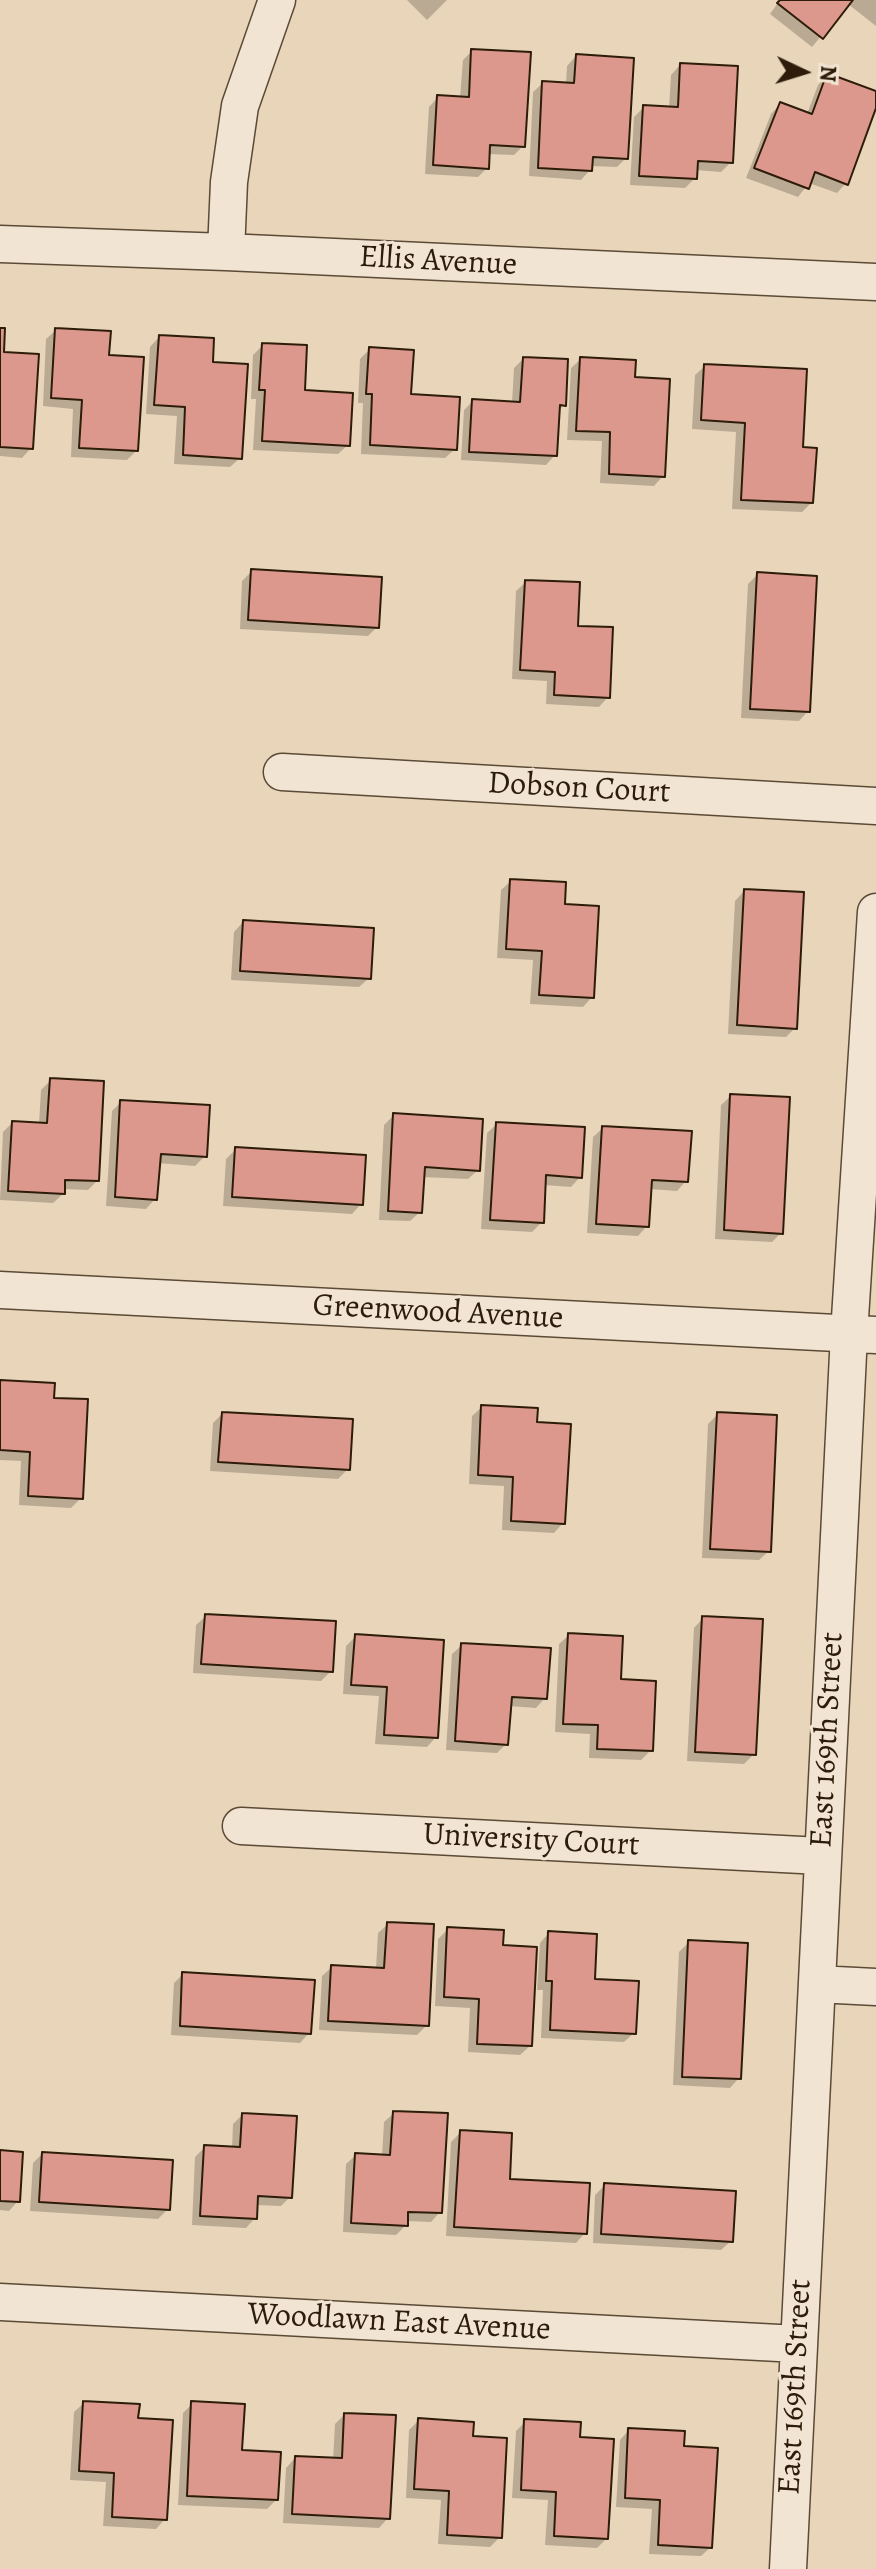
<!DOCTYPE html>
<html>
<head>
<meta charset="utf-8">
<style>
  body { margin:0 }
  #map { position:relative; width:876px; height:2569px; overflow:hidden; background:#e9d5b9; font-family:Alegreya,serif }
  canvas { display:block }
  .north { position:absolute; left:764px; top:32px; width:80px; height:80px; -webkit-text-stroke:6px #f1e4d2; paint-order:stroke; rotate:94deg; font-size:22px; font-weight:700; line-height:32px; text-align:center; color:#2c1c09 }
  .north::after { content:''; display:block; margin:auto; width:28px; height:36px; background:#2c1c09; clip-path:polygon(50% 0,100% 100%,50% 72%,0 100%) }
</style>
</head>
<body>
<div id="map">
<canvas width="876" height="2569"></canvas>
<div class="north">N</div>
</div>
<script>
const context = document.querySelector('canvas').getContext('2d');
context.lineJoin = 'round';
function fill(path, color) { context.fillStyle = color; context.fill(path, 'evenodd'); }
const toPath = rows => new Path2D(rows.map(r => 'M' + r).join(''));
function strokePath(path, color, width, dash) { context.strokeStyle = color; context.lineWidth = width; context.lineCap = dash ? 'butt' : 'round'; context.setLineDash(dash || []); context.stroke(path); }
function label(font, color, halo, rows, align = 'center') {
  context.font = font + ' Alegreya,serif'; context.lineWidth = 6; context.setLineDash([]); context.textBaseline = 'middle'; context.strokeStyle = halo; context.fillStyle = color; for (const [text, x, y, turn = 0] of rows) {
    context.save(); context.translate(x, y); context.rotate((+turn || 0) * Math.PI / 180); context.textAlign = isNaN(turn) ? turn : align; if (halo) context.strokeText(text, 0, 0); context.fillText(text, 0, 0); context.restore();
  }
}
fill(toPath([
  [407,0,447,0,427,20],
  [780,0,876,0,876,26,848,4,812,47,770,14],
  [472,51,523,146,514,155,488,154,487,168,478,177,425,174,429,107,438,97,460,98,463,60],
  [576,56,626,158,617,167,590,166,590,170,581,180,529,176,533,92,543,83,566,84,567,66],
  [680,65,731,162,721,172,696,170,695,178,685,188,630,185,634,117,644,107,669,109,671,75],
  [827,76,876,94,876,103,846,183,837,193,809,183,798,197,746,178,771,114,780,104,807,114,818,85],
  [0,330,2,354,31,448,22,458,0,456],
  [56,330,107,357,136,451,127,460,71,457,73,409,43,406,46,339],
  [159,337,211,364,240,458,230,467,174,464,177,416,146,414,150,347],
  [263,345,348,445,338,454,253,450,256,399,251,399,253,355],
  [370,349,455,449,445,458,361,454,363,403,358,403,360,359],
  [523,359,564,405,558,411,555,455,546,465,461,460,464,410,473,401,512,403,514,368],
  [581,359,633,378,663,476,654,486,600,483,602,441,567,440,571,368],
  [705,366,801,449,811,503,802,512,732,509,736,432,692,429,695,375],
  [252,571,377,627,368,636,240,629,242,581],
  [758,574,808,711,799,721,741,718,748,584],
  [526,582,576,628,608,697,599,707,546,704,547,681,512,679,516,591],
  [511,881,563,906,592,997,583,1007,530,1004,533,960,497,958,501,890],
  [744,891,795,1028,786,1037,728,1034,735,901],
  [243,922,369,978,359,987,231,980,234,932],
  [51,1080,97,1181,88,1190,63,1189,63,1194,53,1203,0,1200,3,1132,12,1123,39,1124,41,1090],
  [731,1096,781,1233,772,1242,715,1239,721,1105],
  [121,1102,205,1156,195,1166,158,1163,155,1199,146,1209,106,1206,112,1111],
  [394,1115,478,1170,468,1179,422,1177,420,1212,410,1221,379,1220,384,1125],
  [497,1124,580,1177,571,1187,544,1185,542,1222,532,1232,481,1229,487,1133],
  [603,1128,686,1181,677,1191,650,1189,647,1226,638,1236,587,1233,593,1137],
  [236,1149,361,1204,352,1214,223,1206,226,1159],
  [0,1382,51,1400,81,1498,71,1508,19,1505,21,1461,0,1460],
  [482,1407,535,1424,563,1523,554,1533,502,1530,504,1486,469,1484,472,1416],
  [222,1414,348,1469,338,1479,210,1471,213,1423],
  [718,1414,769,1551,759,1560,702,1558,708,1424],
  [206,1616,331,1671,321,1681,193,1673,196,1625],
  [703,1618,754,1754,744,1764,687,1761,694,1628],
  [569,1635,619,1681,651,1750,641,1760,589,1758,590,1734,555,1732,559,1644],
  [356,1636,436,1737,427,1747,375,1744,379,1696,343,1694,346,1646],
  [462,1645,545,1698,536,1708,509,1706,506,1744,497,1753,446,1750,452,1654],
  [388,1924,427,2025,417,2035,319,2030,322,1976,332,1967,376,1969,378,1933],
  [448,1929,501,1947,530,2046,520,2055,468,2052,470,2008,435,2006,438,1939],
  [549,1933,593,1981,634,2033,624,2042,541,2038,543,1990,537,1990,540,1943],
  [689,1942,739,2078,730,2088,673,2085,679,1952],
  [183,1974,309,2033,300,2043,171,2035,174,1983],
  [394,2113,440,2212,431,2222,406,2221,406,2225,396,2235,343,2232,346,2164,356,2155,382,2156,384,2122],
  [242,2115,290,2197,281,2206,256,2205,255,2218,246,2228,192,2225,195,2157,205,2147,232,2149,233,2124],
  [461,2132,508,2181,585,2233,576,2243,446,2236,451,2142],
  [0,2152,18,2201,9,2211,0,2210],
  [42,2154,168,2209,158,2219,30,2211,33,2163],
  [605,2185,731,2241,721,2250,593,2243,595,2195],
  [84,2403,136,2420,165,2519,156,2529,103,2526,106,2482,70,2480,74,2412],
  [192,2404,240,2451,276,2500,267,2509,178,2505,183,2413],
  [344,2415,388,2518,379,2528,283,2523,286,2468,295,2458,333,2460,335,2424],
  [419,2420,500,2537,490,2547,438,2544,441,2500,406,2498,409,2430],
  [525,2422,578,2439,607,2538,597,2548,545,2545,548,2500,512,2498,516,2431],
  [629,2430,711,2547,701,2556,649,2554,652,2509,616,2507,620,2440]
]), '#0003');
const building = toPath([
  [780,0,853,0,823,39,777,3,780,0],
  [471,49,531,52,525,147,490,145,489,169,433,165,437,95,469,97,471,49],
  [576,54,634,58,628,159,593,157,592,171,538,168,542,81,574,83,576,54],
  [680,63,738,66,733,163,698,161,697,179,639,176,643,105,678,107,680,63],
  [827,73,876,91,876,108,848,185,815,172,809,189,754,168,780,102,812,114,827,73],
  [0,328,5,328,4,352,39,354,33,449,0,447,0,328],
  [55,328,111,331,109,355,144,357,138,451,79,448,82,400,51,398,55,328],
  [159,335,214,338,213,362,248,364,242,459,183,455,185,407,154,405,159,335],
  [262,343,307,345,305,390,353,393,350,446,262,441,265,390,259,390,262,343],
  [369,347,414,350,411,394,460,397,457,450,370,445,372,394,366,394,369,347],
  [523,357,568,359,566,406,560,405,557,456,469,452,472,399,520,402,523,357],
  [580,357,636,360,635,377,670,379,665,477,609,474,610,432,576,431,580,357],
  [704,364,807,369,803,447,817,448,813,503,741,500,745,423,701,420,704,364],
  [251,569,382,577,379,628,248,620,251,569],
  [757,572,817,576,810,712,750,709,757,572],
  [525,580,580,582,578,626,613,627,610,698,554,695,555,672,520,670,525,580],
  [510,879,566,882,565,904,599,906,594,998,539,995,542,951,506,949,510,879],
  [744,889,804,892,797,1029,737,1025,744,889],
  [243,920,374,928,371,979,240,971,243,920],
  [50,1078,104,1081,99,1181,65,1180,65,1194,8,1191,12,1121,47,1123,50,1078],
  [730,1094,790,1097,783,1234,724,1230,730,1094],
  [120,1100,210,1105,207,1157,161,1154,157,1200,115,1197,120,1100],
  [393,1113,483,1119,480,1171,425,1167,422,1213,388,1211,393,1113],
  [496,1122,585,1127,582,1178,546,1175,544,1223,490,1220,496,1122],
  [602,1126,692,1131,688,1182,652,1180,649,1227,596,1224,602,1126],
  [235,1147,366,1155,363,1205,232,1197,235,1147],
  [0,1380,55,1383,54,1398,88,1399,83,1499,28,1496,30,1452,0,1450,0,1380],
  [481,1405,538,1408,537,1422,571,1424,565,1524,511,1521,513,1477,478,1475,481,1405],
  [222,1412,353,1419,350,1470,218,1462,222,1412],
  [717,1412,777,1415,771,1552,710,1549,717,1412],
  [205,1614,336,1621,333,1672,201,1664,205,1614],
  [702,1616,763,1619,756,1755,695,1752,702,1616],
  [568,1633,623,1636,621,1679,656,1681,653,1751,597,1749,598,1725,563,1724,568,1633],
  [355,1634,444,1640,438,1738,384,1735,387,1687,351,1685,355,1634],
  [461,1643,551,1648,547,1699,512,1697,508,1745,455,1741,461,1643],
  [387,1922,434,1924,429,2026,328,2021,331,1965,384,1968,387,1922],
  [447,1927,504,1930,503,1945,537,1947,532,2046,477,2044,479,1999,444,1997,447,1927],
  [548,1931,597,1934,595,1979,639,1981,636,2034,550,2030,552,1981,546,1981,548,1931],
  [688,1940,748,1943,741,2079,682,2077,688,1940],
  [182,1972,315,1980,311,2034,180,2026,182,1972],
  [393,2111,448,2113,442,2213,408,2212,408,2226,351,2223,355,2153,390,2155,393,2111],
  [242,2113,297,2116,292,2198,258,2196,257,2219,200,2216,204,2145,240,2147,242,2113],
  [460,2130,512,2133,510,2179,590,2183,587,2234,454,2227,460,2130],
  [0,2150,23,2152,20,2202,0,2201,0,2150],
  [42,2152,173,2160,170,2210,39,2202,42,2152],
  [604,2183,736,2191,733,2242,601,2234,604,2183],
  [83,2401,140,2404,138,2418,173,2420,167,2520,112,2517,114,2473,79,2471,83,2401],
  [191,2401,245,2404,242,2450,281,2452,278,2500,187,2496,191,2401],
  [344,2413,396,2415,390,2519,292,2514,295,2456,342,2458,344,2413],
  [418,2418,474,2422,473,2436,507,2438,502,2538,447,2535,449,2491,414,2489,418,2418],
  [524,2419,581,2422,580,2437,614,2439,608,2539,554,2536,556,2492,521,2490,524,2419],
  [628,2428,685,2431,684,2446,718,2448,712,2548,658,2545,660,2500,625,2498,628,2428]
]);
fill(building, '#dc988c');
strokePath(building, '#2c1c09', 2);
const minor = toPath([
  [0,244,226,252,876,282],
  [226,252,229,182,240,106,277,0],
  [282,772,876,806],
  [0,1290,876,1335],
  [241,1826,821,1856],
  [817,1984,876,1987],
  [0,2302,798,2344],
  [788,2569,849,1334,876,912]
]);
strokePath(minor, '#5b4a35', 39);
strokePath(minor, '#f1e4d2', 36);
label('32px', '#2c1c09', '#f1e4d2', [
  ["Ellis Avenue",438,262,3],
  ["Dobson Court",579,789,3],
  ["Greenwood Avenue",438,1313,3],
  ["East 169th Street",828,1740,-87],
  ["University Court",531,1841,3],
  ["Woodlawn East Avenue",399,2323,3],
  ["East 169th Street",796,2387,-87]
]);
</script>
</body>
</html>
